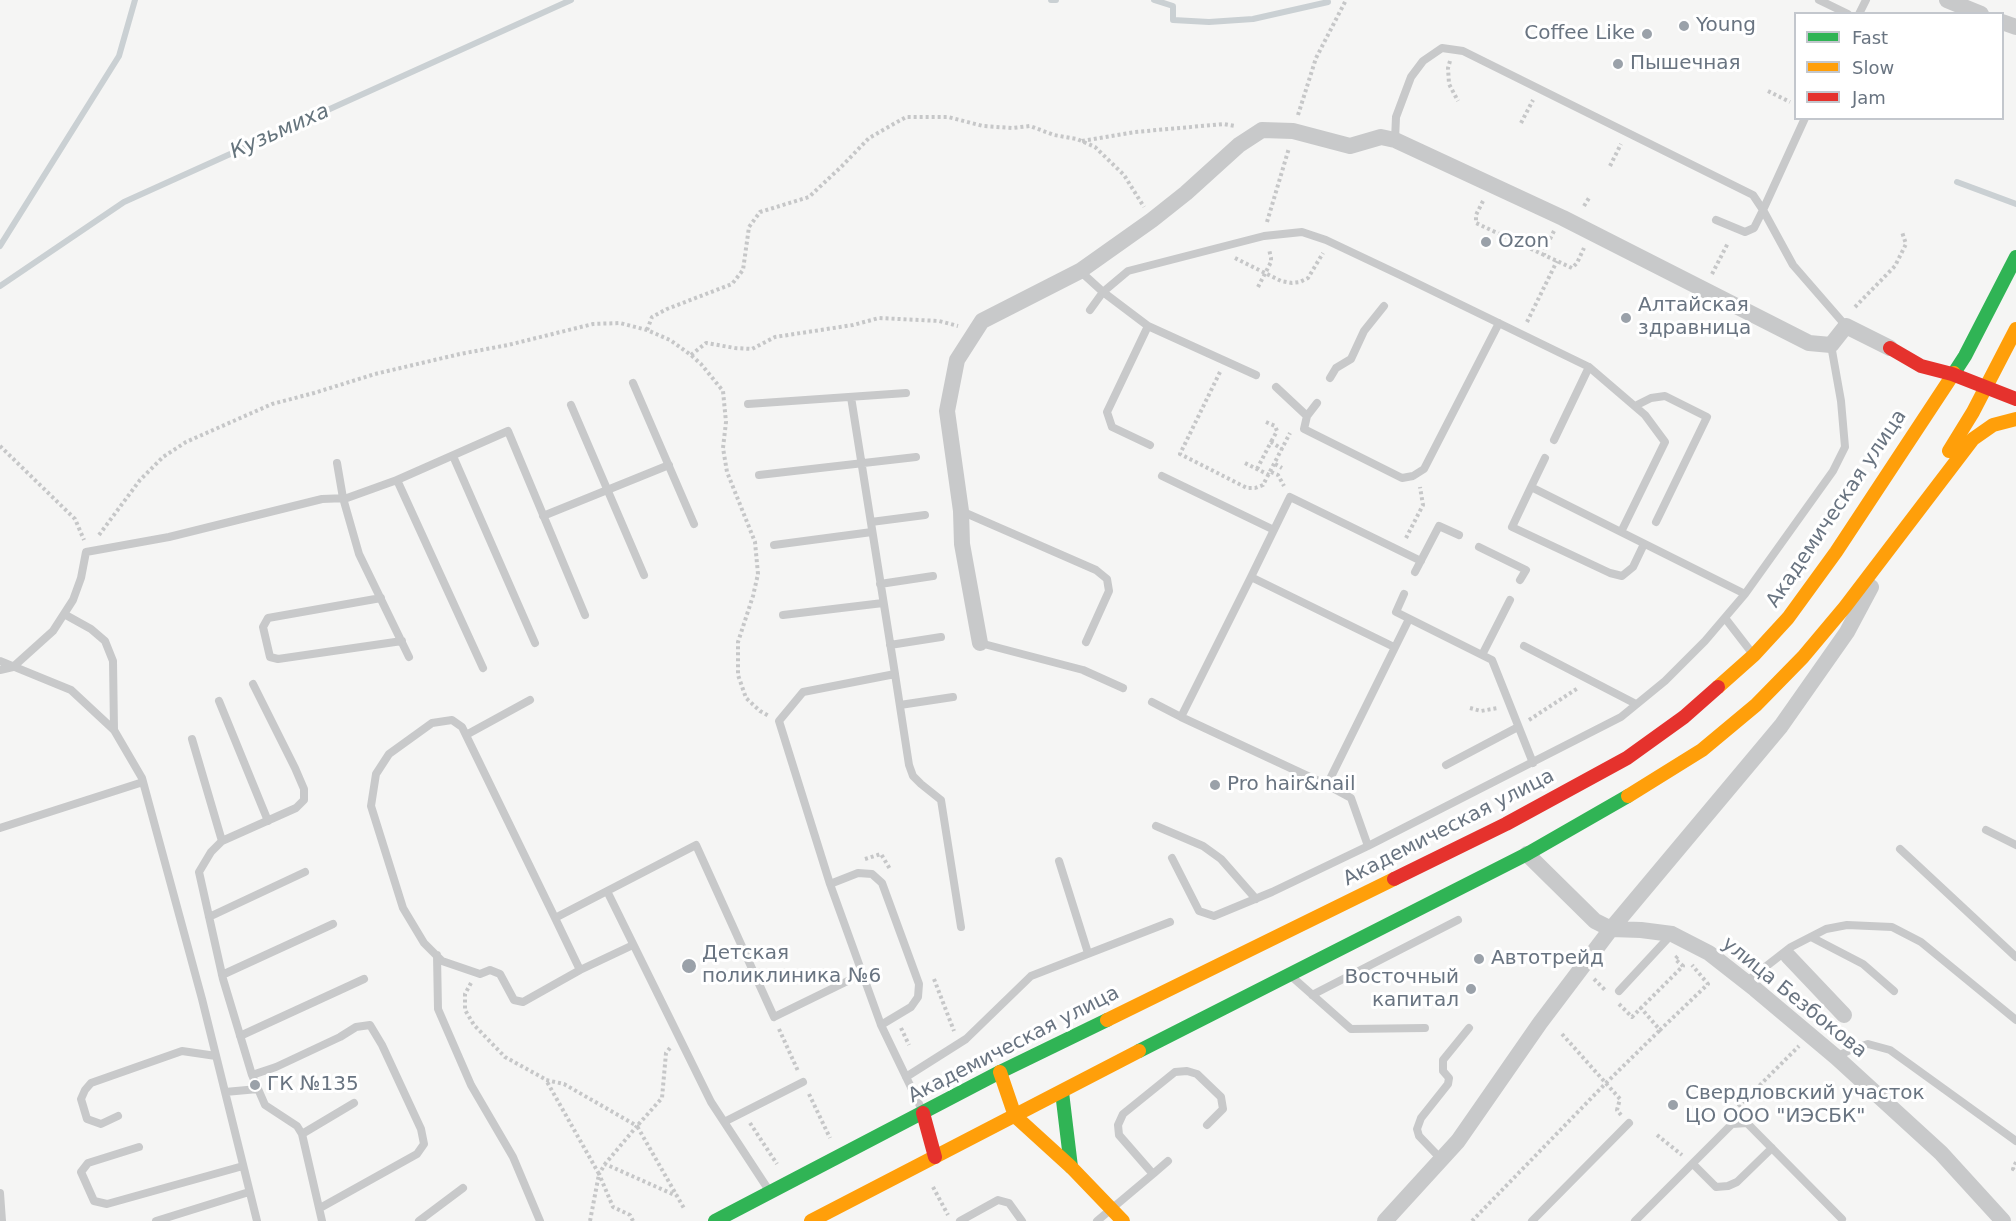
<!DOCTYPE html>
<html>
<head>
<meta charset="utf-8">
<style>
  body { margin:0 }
  #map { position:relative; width:2016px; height:1221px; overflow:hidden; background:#f5f5f4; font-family:"DejaVu Sans",sans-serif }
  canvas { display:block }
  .legend { position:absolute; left:1794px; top:12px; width:210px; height:108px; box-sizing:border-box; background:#fff; border:2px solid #c3c7cd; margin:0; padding:8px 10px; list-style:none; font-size:18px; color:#697481 }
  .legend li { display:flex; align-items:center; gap:12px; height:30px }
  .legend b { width:30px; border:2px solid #c3c7cd }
</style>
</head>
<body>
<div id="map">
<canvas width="2016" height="1221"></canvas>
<ul class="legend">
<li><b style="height:8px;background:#30b455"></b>Fast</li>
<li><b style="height:8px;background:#ff9f0a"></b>Slow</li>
<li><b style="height:8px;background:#e5322d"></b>Jam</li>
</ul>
</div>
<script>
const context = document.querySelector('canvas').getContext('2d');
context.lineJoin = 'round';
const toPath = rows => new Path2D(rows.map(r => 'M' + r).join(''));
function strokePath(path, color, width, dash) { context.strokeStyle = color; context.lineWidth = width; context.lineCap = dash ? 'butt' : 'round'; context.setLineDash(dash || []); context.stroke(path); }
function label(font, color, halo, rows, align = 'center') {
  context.font = font + ' "DejaVu Sans",sans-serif'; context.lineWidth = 6; context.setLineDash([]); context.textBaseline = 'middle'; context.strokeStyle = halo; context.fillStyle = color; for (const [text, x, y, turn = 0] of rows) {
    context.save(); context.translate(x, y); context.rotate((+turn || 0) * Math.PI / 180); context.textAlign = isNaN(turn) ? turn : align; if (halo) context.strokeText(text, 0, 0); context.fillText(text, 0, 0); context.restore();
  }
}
strokePath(toPath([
  [1051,0,1056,0],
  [1154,0,1173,6,1173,20,1209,22,1253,19,1328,2],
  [1957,182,2016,204],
  [0,246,119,56,135,0],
  [0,286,124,202,571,0]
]), '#cad0d3', 6);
strokePath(toPath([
  [1450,61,1448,68,1449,84,1458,101],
  [1768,91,1790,102],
  [1298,115,1316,58,1346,0],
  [1521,123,1533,100],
  [1082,141,1135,132,1224,124,1235,126],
  [1610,166,1621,144],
  [1483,201,1476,215,1476,223,1544,255],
  [1584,206,1589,198],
  [1267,222,1289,148],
  [1554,231,1545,249,1544,255,1572,268,1577,263,1584,248],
  [1235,258,1281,281,1292,283,1300,282,1308,278,1323,253],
  [1712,274,1728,243],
  [1258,287,1271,262,1271,258,1269,249],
  [1855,307,1895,266,1906,244,1902,232],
  [1527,322,1557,261],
  [647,330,652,317,667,309,732,284,743,270,749,227,760,212,809,197,842,166,869,138,906,117,948,117,983,126,1012,128,1030,126,1054,135,1077,139,1095,147,1124,175,1144,207],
  [691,355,706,343,735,348,752,349,775,337,853,325,879,318,939,321,958,326],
  [1220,372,1180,454,1247,488,1255,488,1263,485,1290,433],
  [1266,422,1275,426,1277,431,1271,442],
  [0,446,75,519,84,540],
  [1245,463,1269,475],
  [1275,464,1282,468],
  [1257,469,1271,442,1282,449],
  [1271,472,1278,475,1284,486],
  [99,535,140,480,163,457,186,442,272,404,314,393,375,374,460,354,508,345,593,324,620,323,647,330,670,340,691,355,701,364,723,391,726,422,723,448,727,472,755,542,758,574,753,596,738,642,738,675,746,698,760,711,769,716],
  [1406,538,1423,505,1420,487],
  [1470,708,1481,711,1498,708],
  [1529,720,1578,688],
  [865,859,881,854,890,869],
  [934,979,954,1031],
  [1594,979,1606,991],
  [471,983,465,994,465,1010,474,1025,505,1057,545,1079],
  [1619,1004,1632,1017,1683,966,1675,959,1678,956],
  [1640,1007,1660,1030,1708,984,1692,965],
  [901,1028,909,1045],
  [779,1029,798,1071],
  [1562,1034,1620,1099,1617,1110,1621,1115],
  [670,1048,666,1053,662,1098,637,1126,685,1210],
  [809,1094,830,1138],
  [1734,1111,1799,1046],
  [750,1123,777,1164],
  [1657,1135,1682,1155],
  [2016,1162,2013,1169,2016,1170],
  [933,1187,948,1215],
  [590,1221,599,1174,546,1080,564,1084,637,1126,605,1164],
  [633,1221,630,1215,613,1207,599,1174,605,1164,677,1196],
  [1472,1221,1605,1084,1660,1030]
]), '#c6c7c8', 4, [3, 3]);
strokePath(toPath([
  [1819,0,1848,14],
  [1859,14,1866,0],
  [1805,118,1763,210,1793,265,1846,326],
  [1395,140,1396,117,1411,77,1423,61,1442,48,1463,51,1753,195,1763,210,1754,228,1745,232,1716,220],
  [1080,271,1103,292,1090,310],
  [1148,326,1107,412,1112,427,1150,445],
  [1589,367,1645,415,1665,442,1621,532],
  [1256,375,1148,326,1103,292,1128,271,1264,236,1302,232,1326,240,1400,275,1589,367,1554,440],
  [1330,378,1336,368,1351,359,1364,331,1384,306],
  [633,383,694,524],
  [1276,387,1307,416],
  [851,397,895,674],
  [1317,403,1307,416,1304,429,1402,478,1413,476,1424,469,1499,323],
  [748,404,906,393],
  [571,405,644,575],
  [1635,406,1651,398,1665,396,1707,417,1656,522],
  [453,456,535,643],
  [1545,458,1531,487,1745,594],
  [337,463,343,498,359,554,409,657],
  [759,475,916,457],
  [1162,476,1274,530],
  [397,480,483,668],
  [1531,487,1512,527,1610,573,1622,576,1633,567,1644,544],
  [961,511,1096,570,1107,579,1109,591,1086,642],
  [543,516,669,465],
  [871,522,925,515],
  [774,545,872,532],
  [1479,547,1526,570,1520,580],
  [1415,572,1439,526,1459,535],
  [1251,577,1290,497,1421,561],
  [880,584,933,576],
  [1404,594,1396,612,1492,660,1533,763],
  [381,598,268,618,263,627,270,657,278,659,402,641],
  [64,614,91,629,105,641,113,661,114,730],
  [783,615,883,603],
  [1725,618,1752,653],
  [980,643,1083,670,1123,688],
  [890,645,941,637],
  [1524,646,1636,704],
  [1482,655,1510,600],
  [0,661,71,690,114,730,142,778,202,999,257,1221],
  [0,670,13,667,53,631,73,600,81,578,86,552,169,537,322,499,347,498,397,480,508,431,585,615],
  [253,684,295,768,304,789,304,800,296,808,222,841,211,852,199,872,223,979,252,1075,265,1105,297,1126,302,1134,322,1221],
  [219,701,268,821],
  [1152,702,1181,717],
  [900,705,953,697],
  [466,735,530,700],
  [192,739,222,841],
  [1446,765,1518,727],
  [1327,785,1181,717,1251,577,1394,647],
  [1156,826,1203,846,1221,859,1256,899],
  [0,828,143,782],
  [1986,830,2016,845],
  [1368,846,1351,798,1327,785,1409,619],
  [1900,849,2016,957],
  [1172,858,1199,911,1214,916,1272,892,1368,846,1621,717,1665,681,1705,641,1745,594,1833,471,1845,447,1841,401,1831,345],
  [1059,861,1088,953],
  [830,884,858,873,872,874,882,883,919,984,918,997,911,1007,881,1025],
  [607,891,711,1102,770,1192],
  [209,917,305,872],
  [555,918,462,727,452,720,432,723,389,754,376,774,371,806,403,908,424,943,442,961,480,974,490,970,500,974,514,1000,523,1002,580,970],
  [1811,937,1863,964,1894,991],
  [633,945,580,970,555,918,696,845,774,1017,862,974],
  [437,955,438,1009,471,1085,513,1157,540,1221],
  [222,975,333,924],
  [1291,976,1351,1029,1425,1028],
  [1746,982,1791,947,1826,929,1847,925,1892,927,1921,942,2016,1020],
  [1619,991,1671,935],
  [1312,995,1458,920],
  [240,1036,364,979],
  [1836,1057,1850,1050,1868,1044,1890,1050,2016,1141],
  [252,1075,276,1067,340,1037,356,1027,370,1025,382,1045,421,1129,424,1144,417,1154,320,1208],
  [906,1077,966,1039,1031,976,1170,922],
  [225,1092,258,1089],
  [922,1110,881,1025,830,884,779,721,803,692,895,674,909,765,913,776,921,784,941,800,961,927],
  [118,1116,101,1124,87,1119,81,1099,85,1090,91,1083,182,1051,216,1056],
  [724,1122,803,1082],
  [302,1134,354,1103],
  [139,1147,88,1163,81,1172,94,1201,107,1204,243,1166],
  [1442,1160,1419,1136,1417,1129,1421,1118,1448,1084,1449,1078,1443,1071,1443,1060,1469,1028],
  [1168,1161,1153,1174,1119,1135,1118,1125,1123,1114,1175,1072,1187,1071,1197,1074,1221,1097,1223,1109,1207,1125],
  [1693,1164,1716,1187,1728,1186,1737,1182,1772,1148],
  [0,1193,2,1221],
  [156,1221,249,1192],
  [419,1221,463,1188],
  [960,1221,998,1200,1009,1203,1022,1221],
  [1097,1221,1153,1174],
  [1532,1221,1629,1123],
  [1635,1221,1732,1124,1747,1123,1842,1219]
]), '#c8c9ca', 8);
strokePath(toPath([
  [1947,0,1981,14],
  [2002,22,2016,27],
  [980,643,962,544,961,511,947,411,957,360,982,321,1080,271,1152,220,1186,193,1239,145,1262,130,1293,131,1350,146,1381,137,1395,140,1563,218,1809,343,1831,345,1846,326,1890,348],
  [1527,854,1595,921,1611,929,1641,930,1672,934,1709,953,1755,989,1836,1057,1941,1153,2003,1221],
  [1788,956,1844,1015],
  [1385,1221,1458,1141,1540,1023,1611,929,1781,726,1847,632,1871,587]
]), '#c8c9ca', 16);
strokePath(toPath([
  [1954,373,1965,356,2016,257],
  [1139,1051,1527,854,1628,796],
  [1062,1092,1071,1167],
  [715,1221,1000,1072,1107,1020]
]), '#30b455', 14);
strokePath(toPath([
  [1949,451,1973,412,2016,329],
  [1718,687,1754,655,1788,618,1836,552,1954,373],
  [1628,796,1702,750,1756,705,1803,657,1845,607,1973,439,1993,425,2016,419],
  [1107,1020,1394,879],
  [1000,1072,1015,1116,1071,1167,1123,1221],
  [811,1221,1139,1051]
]), '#ff9f0a', 14);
strokePath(toPath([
  [1890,348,1921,366,1952,374,2016,399],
  [1394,879,1506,824,1627,758,1684,717,1718,687],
  [923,1113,935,1157]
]), '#e5322d', 14);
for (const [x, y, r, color] of [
  [1684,26,6,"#9aa1a9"],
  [1647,34,6,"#9aa1a9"],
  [1618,64,6,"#9aa1a9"],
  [1486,242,6,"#9aa1a9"],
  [1626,318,6,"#9aa1a9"],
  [1215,785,6,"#9aa1a9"],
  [1479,959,6,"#9aa1a9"],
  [689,966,8,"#9aa1a9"],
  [1471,989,6,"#9aa1a9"],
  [255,1085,6,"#9aa1a9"],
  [1673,1105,6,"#9aa1a9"]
]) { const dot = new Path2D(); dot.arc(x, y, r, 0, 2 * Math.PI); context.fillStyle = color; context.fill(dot); strokePath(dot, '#fff', 2); }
label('20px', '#697481', '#fff', [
  ["Young",1696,26],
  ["Coffee Like",1635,34,"right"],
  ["Пышечная",1630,64],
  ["Ozon",1498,242],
  ["Алтайская",1638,306],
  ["здравница",1638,329],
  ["Pro hair&nail",1227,785],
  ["Детская",702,954],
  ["поликлиника №6",702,977],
  ["Автотрейд",1491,959],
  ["Восточный",1459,978,"right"],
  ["капитал",1459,1001,"right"],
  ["ГК №135",267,1085],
  ["Свердловский участок",1685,1094],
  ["ЦО ООО \"ИЭСБК\"",1685,1117]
], 'left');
label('20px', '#697481', '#fff', [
  ["Академическая улица",1837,509,-56],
  ["Академическая улица",1449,828,-27],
  ["улица Безбокова",1794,998,39],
  ["Академическая улица",1014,1045,-27]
]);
label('italic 21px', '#65747d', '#fff', [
  ["Кузьмиха",280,132,-24]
]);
</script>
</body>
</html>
